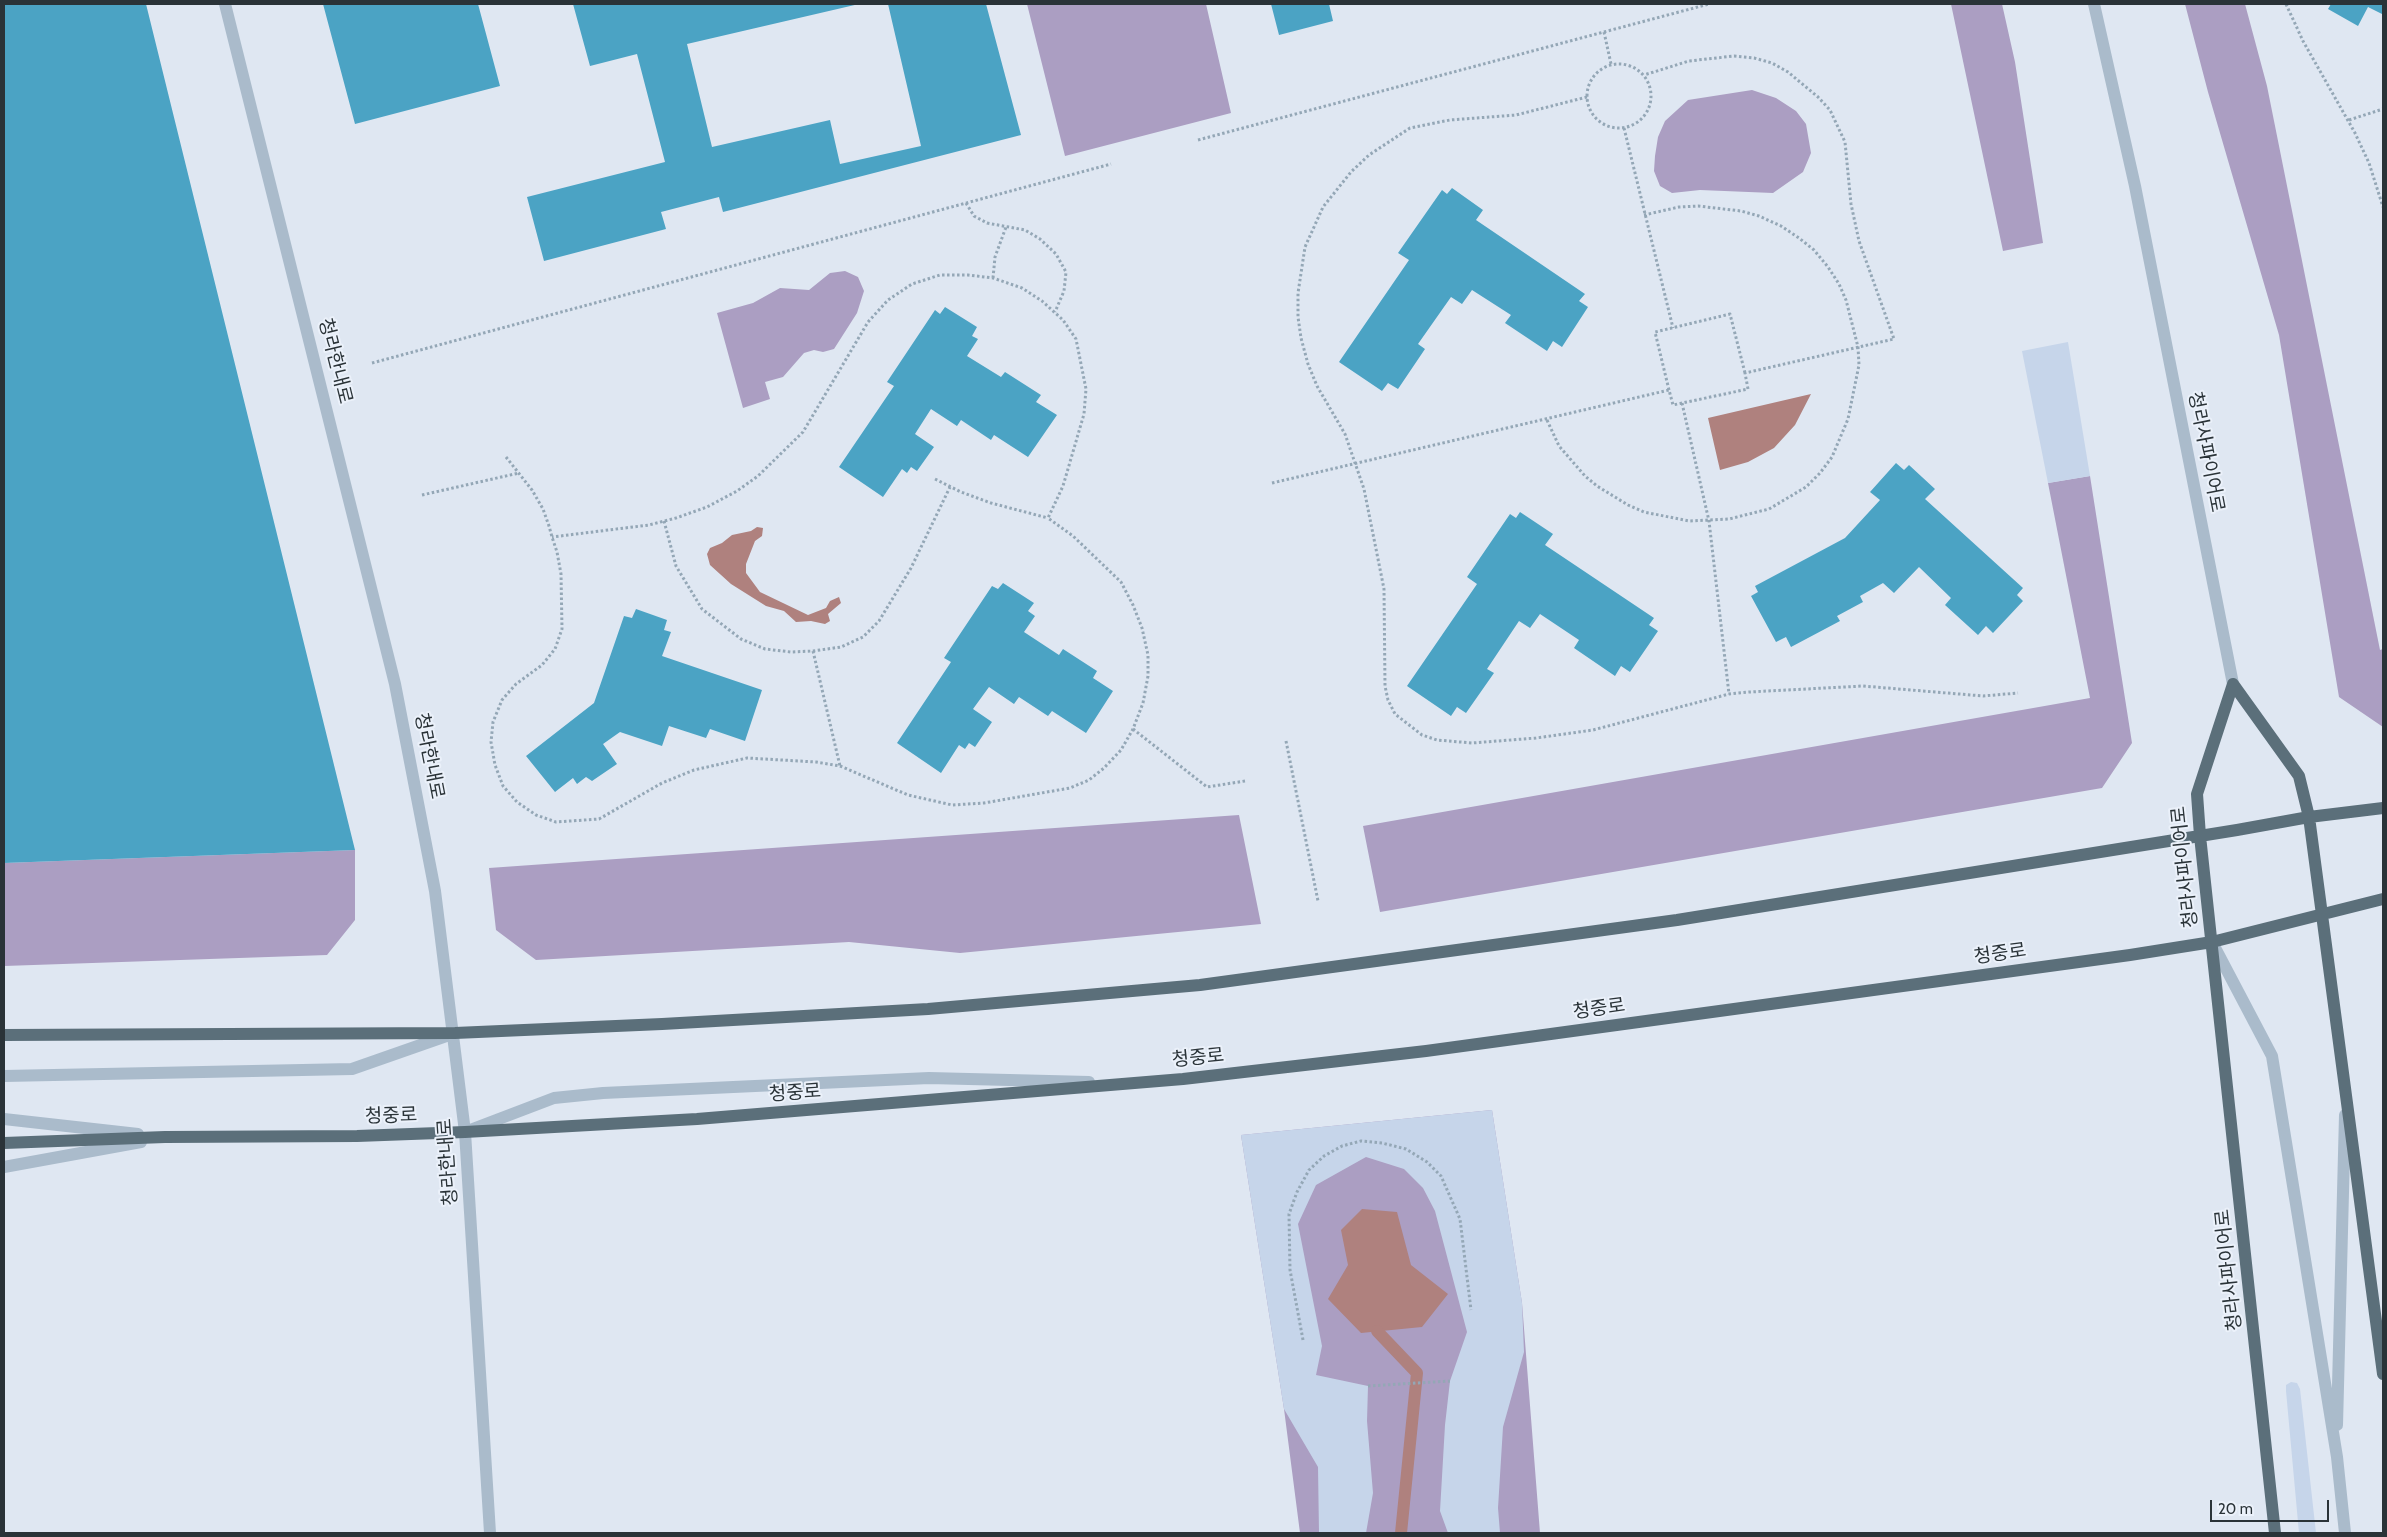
<!DOCTYPE html>
<html>
<head>
<meta charset="utf-8">
<style>
  body { margin:0 }
  #map { position:relative; width:2387px; height:1537px; overflow:hidden; background:#dfe7f2; font-family:Cabin,sans-serif }
  canvas { display:block }
  .frame { position:absolute; inset:0; border:5px solid #2a3338; pointer-events:none }
  .scale { position:absolute; left:2210px; top:1500px; width:119px; height:22px; box-sizing:border-box; border:2px solid #2a3338; border-top:0; padding-left:6px; font-size:15px; line-height:18px; white-space:nowrap; color:#2a3338; -webkit-text-stroke:4px #ebf1fa; paint-order:stroke }
</style>
</head>
<body>
<div id="map">
<canvas width="2387" height="1537"></canvas>
<div class="frame"></div>
<div class="scale">20 m</div>
</div>
<script>
const context = document.querySelector('canvas').getContext('2d');
context.lineJoin = 'round';
function fill(path, color) { context.fillStyle = color; context.fill(path, 'evenodd'); }
const toPath = rows => new Path2D(rows.map(r => 'M' + r).join(''));
function strokePath(path, color, width, dash) { context.strokeStyle = color; context.lineWidth = width; context.lineCap = dash ? 'butt' : 'round'; context.setLineDash(dash || []); context.stroke(path); }
function label(font, color, halo, rows, align = 'center') {
  context.font = font + ' Cabin,"Noto Sans KR",sans-serif'; context.lineWidth = 4; context.setLineDash([]); context.textBaseline = 'middle'; context.strokeStyle = halo; context.fillStyle = color; for (const [text, x, y, turn = 0] of rows) {
    context.save(); context.translate(x, y); context.rotate((+turn || 0) * Math.PI / 180); context.textAlign = isNaN(turn) ? turn : align; if (halo) context.strokeText(text, 0, 0); context.fillText(text, 0, 0); context.restore();
  }
}
fill(toPath([
  [1027,4,1206,4,1231,113,1065,156],
  [1951,4,2002,4,2015,62,2043,243,2003,251],
  [2185,4,2245,4,2267,86,2380,650,2383,649,2383,727,2339,697,2279,335,2208,92],
  [1752,90,1776,98,1796,111,1806,124,1811,153,1803,172,1773,193,1700,190,1672,193,1660,186,1654,171,1655,156,1658,137,1665,121,1688,100],
  [845,271,858,277,864,291,857,313,834,349,823,352,814,350,804,353,783,377,765,382,770,399,743,408,717,313,753,303,780,288,809,290,830,273],
  [2090,476,2132,743,2102,788,1380,912,1363,826,2090,698,2048,483],
  [1239,815,1261,924,960,953,849,942,536,960,496,930,489,868],
  [355,850,355,920,327,955,4,966,4,863],
  [1492,1110,1522,1303,1540,1533,1300,1533,1284,1409,1241,1135]
]), '#ab9ec2');
fill(toPath([
  [2068,342,2090,476,2048,483,2022,351],
  [1492,1110,1522,1303,1524,1352,1503,1427,1498,1508,1500,1533,1448,1533,1440,1511,1445,1425,1450,1381,1467,1332,1435,1211,1423,1188,1404,1169,1366,1157,1316,1185,1298,1224,1322,1346,1316,1375,1368,1386,1367,1421,1373,1493,1366,1533,1319,1533,1318,1467,1284,1409,1241,1135],
  [2291,1382,2297,1383,2300,1389,2316,1533,2299,1533,2286,1391,2286,1385]
]), '#c6d5ea');
fill(toPath([
  [1811,394,1795,425,1774,448,1748,462,1720,470,1708,418],
  [757,527,763,528,762,536,755,541,746,564,746,573,760,592,808,615,826,608,830,601,839,597,841,603,828,614,830,621,825,624,811,621,796,622,784,611,766,606,731,584,710,565,707,554,710,548,722,543,732,535,751,531],
  [1362,1209,1397,1212,1411,1265,1448,1294,1422,1327,1361,1333,1328,1299,1348,1265,1341,1230]
]), '#af817e');
strokePath(toPath([
  [1377,1331,1417,1373,1401,1533]
]), '#af817e', 12);
fill(toPath([
  [4,4,146,4,355,850,4,863],
  [323,4,478,4,500,86,355,124],
  [573,4,859,4,687,44,712,147,830,120,840,164,921,146,888,4,986,4,1021,135,723,212,719,197,661,212,666,229,544,261,527,197,665,162,637,54,590,66],
  [1271,4,1329,4,1333,21,1279,35],
  [2331,4,2383,4,2383,12,2382,14,2368,7,2358,26,2328,9],
  [1452,188,1483,210,1476,220,1585,294,1579,301,1588,307,1562,347,1553,341,1547,351,1505,323,1511,315,1472,290,1462,304,1451,297,1418,344,1425,349,1398,389,1388,383,1382,391,1339,362,1409,260,1398,253,1442,190,1447,194],
  [945,307,977,327,972,336,978,339,967,356,1001,377,1005,372,1041,395,1036,402,1057,415,1028,457,994,435,991,440,961,420,957,426,931,409,915,434,934,447,917,471,911,467,907,473,902,469,883,497,839,467,894,386,887,382,935,310,940,314],
  [1896,463,1904,470,1909,465,1935,489,1925,499,2023,588,2017,595,2023,601,1993,633,1986,626,1978,635,1945,605,1951,598,1919,567,1894,593,1883,583,1860,596,1863,602,1837,616,1840,621,1791,647,1786,637,1776,642,1751,596,1758,592,1755,586,1845,538,1880,500,1870,492],
  [1520,512,1553,534,1545,545,1654,618,1649,625,1658,631,1630,672,1621,666,1615,676,1574,648,1579,640,1540,614,1530,628,1519,621,1487,669,1494,673,1466,713,1457,707,1451,716,1407,686,1477,584,1467,577,1510,514,1516,518],
  [1003,583,1034,603,1028,611,1035,616,1024,632,1059,655,1063,649,1097,671,1093,678,1113,691,1086,733,1052,711,1048,716,1019,697,1014,704,989,687,973,709,992,722,975,747,969,743,965,749,959,745,941,773,897,743,951,662,944,658,992,586,998,589],
  [636,609,667,620,664,630,671,632,662,656,762,690,745,741,710,729,706,738,669,726,662,746,620,732,603,744,617,764,592,781,586,777,577,784,573,778,555,792,526,756,594,703,624,616,632,618]
]), '#4ba3c4');
strokePath(toPath([
  [2286,4,2303,41,2355,133,2369,163,2383,207],
  [1604,32,1611,64],
  '1587 96a32 32 0 1 1 64 0a32 32 0 1 1-64 0Z',
  [1587,97,1516,115,1450,120,1410,128,1369,155,1351,172,1323,207,1305,247,1298,293,1298,317,1301,338,1308,364,1317,386,1345,434,1364,489,1384,589,1385,686,1388,700,1395,714,1422,735,1437,740,1472,743,1536,738,1593,730,1729,694,1749,692,1863,686,1983,696,2018,693],
  [2349,120,2383,109],
  [1624,128,1673,328],
  [1198,140,1709,4],
  [966,203,974,216,987,223,1025,230,1040,239,1056,254,1066,272,1064,291,1055,312],
  [993,278,995,257,1006,227],
  [372,363,1111,164],
  [1669,390,1655,332,1730,314,1745,373],
  [1682,403,1709,521,1729,694],
  [1547,420,1559,446,1585,476,1597,486,1628,505,1644,512,1689,521,1729,519,1769,509,1806,487,1820,473,1832,457,1848,419,1859,365,1858,347,1846,300,1839,284,1828,267,1814,250,1799,238,1781,226,1759,216,1741,211,1698,206,1679,207,1644,215],
  [506,457,532,490,543,509,549,526,552,537,557,552,561,574,562,629,555,649,542,665,516,684,502,700,493,722,491,742,495,765,503,786,517,802,536,815,556,822,599,819,662,783,694,770,747,758,816,762,840,766,908,795,952,805,984,803,1070,788,1089,780,1104,768,1121,750,1133,729,1143,703,1148,676,1148,655,1142,628,1133,605,1121,582,1073,536,1048,518,1063,486,1084,414,1086,389,1076,339,1063,320,1042,301,1022,288,993,278,968,275,940,275,912,284,888,300,868,322,803,432,758,476,737,491,707,507,676,518,649,525,552,537],
  [935,479,961,492,991,503,1048,518],
  [1272,483,1669,390,1673,405,1748,389,1745,373,1894,339,1859,241,1851,204,1845,142,1830,110,1818,97,1788,72,1772,63,1754,58,1734,56,1689,61,1644,75],
  [422,495,519,473],
  [664,521,676,566,702,609,741,639,765,649,791,652,813,651,841,647,863,637,879,621,911,568,950,487],
  [813,651,840,766],
  [1133,729,1207,787,1245,781],
  [1286,741,1318,901],
  [1303,1340,1290,1270,1289,1214,1297,1192,1309,1170,1324,1156,1342,1146,1361,1141,1382,1143,1406,1149,1427,1162,1441,1176,1460,1219,1471,1310],
  [1368,1386,1450,1381]
]), '#94a7b6', 3, [2.5, 2.5]);
strokePath(toPath([
  [225,4,395,684,435,891,465,1132,490,1533],
  [2094,4,2135,186,2233,684],
  [2212,942,2272,1056,2337,1457,2345,1533],
  [4,1076,352,1069,452,1034],
  [4,1119,138,1134],
  [470,1130,554,1098,603,1093,929,1078,1089,1082],
  [4,1167,141,1142],
  [2337,1425,2345,1115]
]), '#aabbcb', 12);
strokePath(toPath([
  [2233,684,2197,794,2200,836,2275,1533],
  [2233,684,2299,776,2309,817,2383,1374],
  [4,1035,455,1033,662,1024,928,1009,1200,985,1677,920,2237,830,2309,817,2383,808],
  [4,1143,165,1137,357,1136,465,1132,697,1119,1183,1079,1426,1051,2130,955,2212,942,2383,899]
]), '#5b6f7a', 12);
label('19px', '#2a3338', '#ebf1fa', [
  ["청라한내로",335,361,76],
  ["청라사파이어로",2206,452,79],
  ["청라한내로",429,756,79],
  ["청라사파이어로",2185,867,-96],
  ["청중로",2000,954,-8],
  ["청중로",1599,1009,-8],
  ["청중로",1198,1058,-6],
  ["청중로",795,1093,-4],
  ["청중로",391,1116,-2],
  ["청라한내로",448,1162,-94],
  ["청라사파이어로",2229,1270,-96]
]);
</script>
</body>
</html>
